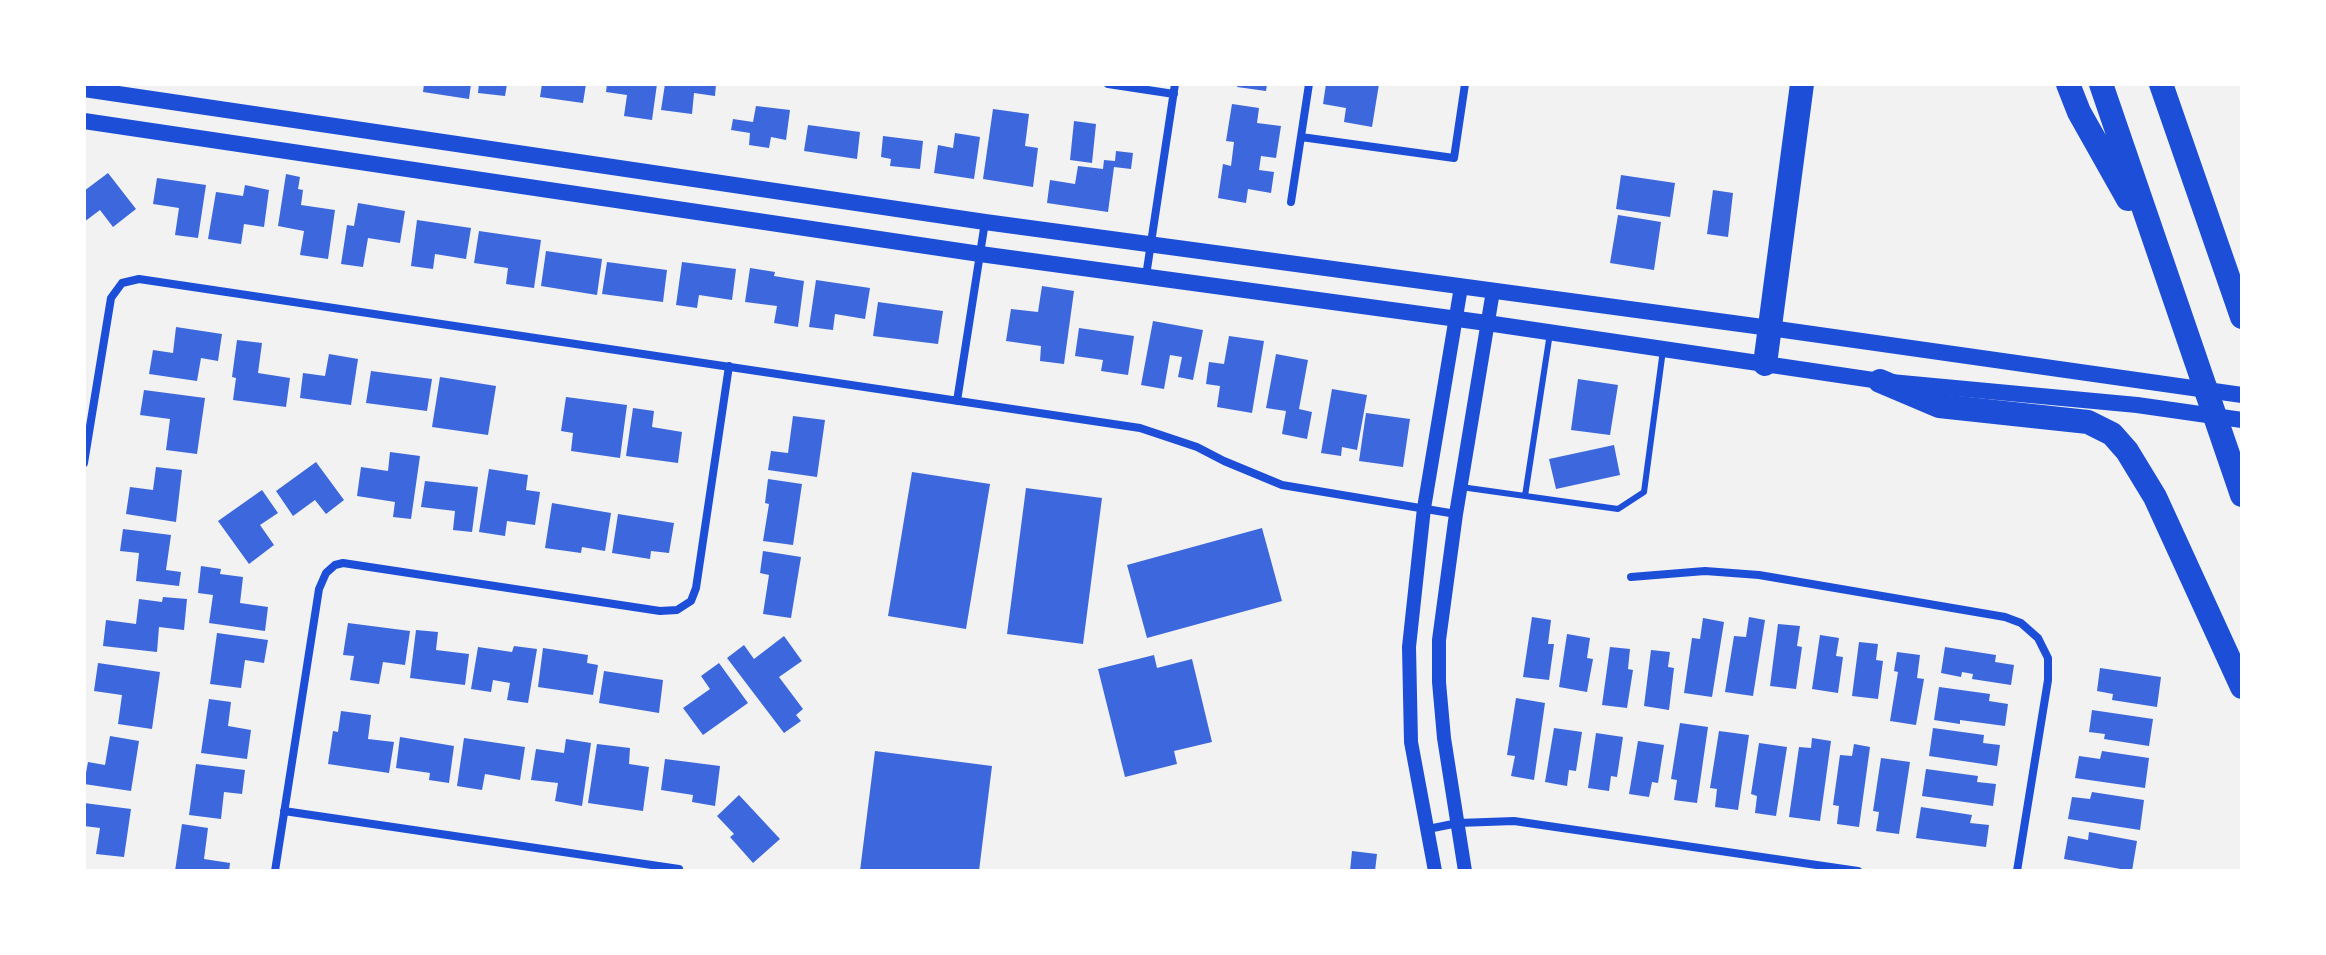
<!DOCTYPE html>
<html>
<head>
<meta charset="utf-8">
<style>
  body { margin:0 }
  #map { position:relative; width:2326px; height:955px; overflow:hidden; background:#f2f2f2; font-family:"Fira Sans",sans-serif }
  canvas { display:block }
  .frame { position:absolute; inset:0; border:86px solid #fff; pointer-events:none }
</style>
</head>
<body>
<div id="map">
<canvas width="2326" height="955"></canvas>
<div class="frame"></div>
</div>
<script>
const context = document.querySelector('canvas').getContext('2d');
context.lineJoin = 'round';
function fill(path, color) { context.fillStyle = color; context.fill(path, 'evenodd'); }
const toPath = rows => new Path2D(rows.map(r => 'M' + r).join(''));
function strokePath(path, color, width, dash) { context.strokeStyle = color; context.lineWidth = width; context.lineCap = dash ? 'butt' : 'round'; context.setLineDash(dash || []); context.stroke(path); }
fill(toPath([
  [424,84,471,84,469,99,423,92],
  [479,84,507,84,505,96,478,93],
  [542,84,586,84,583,103,540,97],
  [607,84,657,84,652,120,624,116,627,95,606,92],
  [665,84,716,84,715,96,694,93,692,114,661,110],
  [1238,84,1267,84,1266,91,1237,87],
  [1326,84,1379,84,1372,127,1344,122,1346,108,1323,104],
  [1232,104,1259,108,1257,123,1281,126,1276,158,1261,156,1259,170,1274,172,1271,193,1248,189,1246,203,1218,198,1223,164,1231,166,1234,142,1226,141],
  [756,106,790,110,786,140,771,137,769,148,749,145,750,133,731,130,733,119,753,122],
  [993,109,1029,114,1025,146,1038,148,1033,187,983,179],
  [1074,121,1096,124,1092,163,1070,160],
  [808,125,860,132,857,159,804,151],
  [955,133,980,137,974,179,934,173,938,145,953,148],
  [883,136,923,141,920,169,890,166,891,159,881,157],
  [1116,151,1133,153,1131,169,1114,167,1108,212,1047,203,1050,180,1075,184,1078,166,1103,169,1104,160,1115,161],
  [108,173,136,209,113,227,100,210,84,222,84,191],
  [286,174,300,177,298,189,303,190,301,205,335,210,328,259,300,255,304,231,278,226],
  [1621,175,1675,183,1670,217,1616,209],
  [157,178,206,185,198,238,175,235,179,208,153,204],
  [245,185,269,190,264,227,244,224,241,244,208,239,216,192,243,196],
  [1713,190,1733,193,1728,237,1707,234],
  [358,203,405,211,400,243,368,238,363,267,341,264,347,225,354,226],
  [1618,215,1661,222,1654,270,1610,263],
  [417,220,471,228,466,259,435,254,433,269,411,266],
  [479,231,541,240,534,288,506,284,508,268,474,263],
  [546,251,602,259,597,295,541,286],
  [607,262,667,270,663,302,602,294],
  [682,262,736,269,732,300,699,295,697,308,676,305],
  [750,268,775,272,774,276,804,281,798,327,774,323,777,306,745,302],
  [816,280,870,288,865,319,835,314,833,330,809,327],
  [1042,286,1074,291,1064,364,1040,361,1041,346,1006,341,1011,309,1038,312],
  [878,302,943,311,938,344,873,336],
  [1153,321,1203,330,1193,380,1178,377,1182,357,1170,355,1164,389,1141,385],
  [176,327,222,334,218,361,201,358,197,381,149,374,153,350,173,353],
  [1079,328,1134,336,1128,375,1101,371,1103,360,1075,356],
  [1229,336,1264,341,1252,413,1217,407,1220,386,1206,384,1209,362,1224,364],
  [237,340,262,343,258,373,290,378,286,407,233,400,236,378,232,377],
  [329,354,358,359,351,405,300,398,303,373,325,376],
  [1276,354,1308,360,1299,409,1312,412,1307,439,1282,434,1286,411,1266,408],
  [371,371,432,379,427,411,366,403],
  [440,377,496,386,488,435,432,427],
  [1578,379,1618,385,1610,435,1571,430],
  [1332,389,1367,395,1357,450,1342,447,1341,456,1321,453],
  [144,390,205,398,197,454,166,450,170,419,140,415],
  [566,397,627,405,620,458,571,451,573,433,561,431],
  [633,408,654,411,652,427,682,432,678,463,626,456],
  [1366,413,1410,419,1403,467,1359,461],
  [793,416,825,420,817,477,768,470,771,451,788,453],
  [1614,445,1620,475,1556,489,1549,459],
  [390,452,420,456,411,519,393,517,395,502,357,496,361,467,388,471],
  [316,462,344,500,326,514,315,500,293,516,276,491],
  [156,467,182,470,176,522,126,514,130,487,153,490],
  [489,469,528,475,526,490,540,492,535,525,507,521,505,536,479,532],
  [912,472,990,484,966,629,888,616],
  [768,479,802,484,793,545,763,541,769,504,765,503],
  [425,481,478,487,472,532,453,530,455,511,421,507],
  [1026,488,1102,498,1083,644,1007,634],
  [262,490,278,513,260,525,274,545,249,564,218,521],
  [552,503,611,513,605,551,582,547,581,553,545,548],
  [618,514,674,523,669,553,651,551,650,559,612,553],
  [1262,528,1282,601,1147,638,1127,565],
  [123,529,171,535,166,570,181,572,179,586,136,581,139,553,120,551],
  [763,551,801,557,791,618,763,614,769,575,760,573],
  [201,566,221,569,220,574,243,577,240,603,268,607,265,631,209,623,213,595,198,593],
  [163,597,187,599,184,630,159,627,157,652,103,646,106,620,136,624,139,599,162,602],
  [1532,617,1551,620,1548,644,1554,644,1549,680,1523,677],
  [1749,617,1765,620,1753,696,1725,692,1734,636,1746,637],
  [1703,618,1724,622,1712,697,1684,693,1692,638,1700,639],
  [348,623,410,631,405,665,383,662,379,684,350,680,354,656,343,655],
  [1778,624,1800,626,1797,646,1802,647,1796,689,1770,686],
  [416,630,438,632,436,650,469,654,465,685,410,678],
  [217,633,268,640,264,663,245,660,241,688,210,684],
  [1567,634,1590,638,1587,658,1593,659,1587,692,1559,687],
  [1820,635,1839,638,1836,656,1843,657,1838,693,1812,689],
  [784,636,802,661,779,677,803,709,796,715,801,721,784,733,727,658,744,645,754,659],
  [1859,642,1878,644,1876,660,1883,661,1878,699,1852,696],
  [514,646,537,649,528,703,507,700,510,683,493,680,491,692,471,689,478,647,512,652],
  [1610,647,1630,649,1628,669,1633,670,1627,708,1602,705],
  [1945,647,1996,655,1995,662,2014,665,2011,685,1972,679,1973,674,1962,672,1961,677,1941,673],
  [543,648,588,655,587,663,598,665,593,695,538,687],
  [1651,650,1670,652,1668,667,1674,668,1669,710,1644,706],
  [1897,652,1920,655,1917,678,1924,679,1916,725,1890,721,1898,672,1894,671],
  [1154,655,1157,668,1192,659,1212,742,1174,751,1177,764,1125,777,1098,669],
  [98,663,160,672,152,729,118,724,122,695,94,691],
  [719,663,748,703,703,735,683,708,710,689,701,676],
  [2100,668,2161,677,2157,707,2112,700,2113,694,2097,691],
  [604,671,663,680,659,713,599,703],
  [1939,687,1990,694,1989,701,2008,704,2005,726,1960,720,1960,724,1934,720],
  [1516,698,1545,703,1534,780,1511,776,1515,756,1507,755],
  [209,699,231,702,228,726,251,730,247,759,201,753],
  [2092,710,2153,719,2149,746,2104,739,2105,734,2089,732],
  [341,711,371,715,368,739,394,742,389,773,328,764,333,731,338,732],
  [1680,723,1708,727,1697,803,1674,800,1677,780,1671,779],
  [1554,728,1582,732,1576,771,1569,770,1567,786,1545,782],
  [1933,728,1984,735,1983,743,2000,745,1997,766,1929,756],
  [1719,731,1749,735,1738,810,1715,807,1717,789,1710,788],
  [1596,733,1623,737,1617,777,1611,776,1609,791,1588,788],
  [110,736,139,741,131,791,84,784,88,762,105,765],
  [400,737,454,746,449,783,429,780,430,773,396,768],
  [464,738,525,747,520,780,485,774,482,790,457,786],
  [1812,738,1831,741,1820,821,1789,817,1799,747,1811,748],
  [566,739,591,743,582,806,555,801,558,783,531,780,536,749,564,753],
  [1638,741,1664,745,1658,783,1652,782,1649,797,1629,794],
  [1759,743,1787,747,1776,816,1755,813,1757,796,1751,794],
  [597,744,630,748,629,764,649,767,643,811,588,803],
  [1854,744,1870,747,1859,827,1837,824,1839,806,1833,805,1840,755,1852,756],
  [875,751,992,766,979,871,860,871],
  [2102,751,2149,758,2145,788,2075,778,2079,756,2100,759],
  [1881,758,1910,762,1899,834,1876,831,1879,812,1873,811],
  [665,759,720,766,715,806,692,802,693,795,661,790],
  [196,764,245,770,242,794,224,792,221,819,189,815],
  [1926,769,1978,776,1977,782,1996,784,1993,806,1922,796],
  [2092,792,2144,800,2140,830,2068,819,2072,797,2090,799],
  [739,795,780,839,753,863,730,837,734,834,717,816],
  [84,803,131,809,124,857,96,854,100,828,84,826],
  [1921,807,1972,815,1970,823,1989,825,1986,847,1916,838],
  [182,824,208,828,204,859,230,863,229,871,175,871],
  [2089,832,2137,841,2132,871,2064,859,2068,836,2088,840],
  [1352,851,1377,854,1375,871,1350,871]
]), '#3d67dc');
strokePath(toPath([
  [1461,487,1618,509,1644,492,1663,350],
  [1525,496,1550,333]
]), '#1d4ed8', 6);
strokePath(toPath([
  [1108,84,1174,94],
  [1301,137,1454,158,1465,84],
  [1291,202,1309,84],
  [1146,276,1175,84],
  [957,401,985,222],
  [84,463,111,298,122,283,139,279,1140,428,1197,447,1224,461,1282,485,1456,514],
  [1631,577,1705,571,1759,575,2005,617,2021,623,2038,638,2048,658,2048,680,2017,871],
  [284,811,679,869],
  [1428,829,1458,823,1514,821,1858,871],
  [275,871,319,589,326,573,335,565,343,563,660,611,677,610,691,601,696,588,729,366]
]), '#1d4ed8', 8);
strokePath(toPath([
  [1435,871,1411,742,1409,647,1424,508,1461,287],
  [1465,871,1444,738,1439,682,1439,640,1456,514,1493,291]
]), '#1d4ed8', 14);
strokePath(toPath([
  [84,89,985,222,1770,328,2242,395],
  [84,121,980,254,1487,323,1880,381,2137,405,2242,420]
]), '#1d4ed8', 16);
strokePath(toPath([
  [2068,84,2079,112,2128,199],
  [2101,84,2242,495],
  [2161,84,2242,317],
  [1765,364,1802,84],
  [1880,381,1939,406,2088,422,2112,434,2127,451,2155,497,2242,687]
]), '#1d4ed8', 24);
</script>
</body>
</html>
